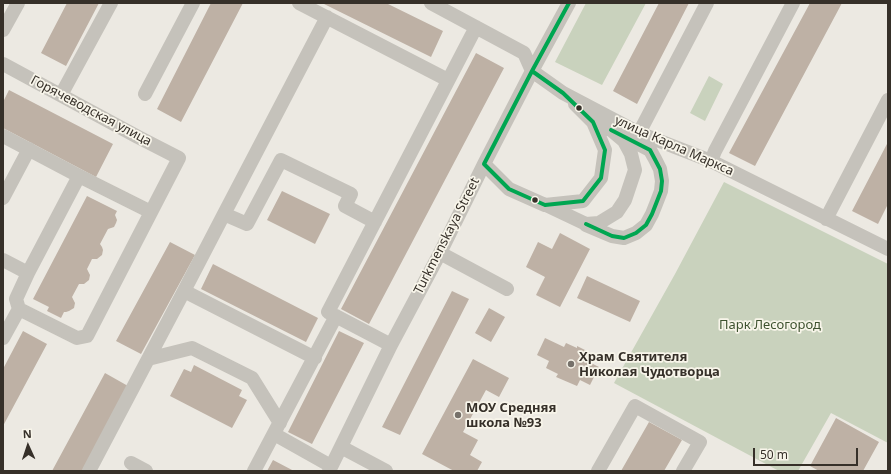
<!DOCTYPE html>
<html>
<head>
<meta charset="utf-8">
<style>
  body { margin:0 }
  #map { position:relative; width:891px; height:474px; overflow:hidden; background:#ece9e2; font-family:"Noto Sans",sans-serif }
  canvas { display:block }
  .frame { position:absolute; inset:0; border:4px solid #363029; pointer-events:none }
  .north { position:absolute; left:8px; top:426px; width:40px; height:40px; -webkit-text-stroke:3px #f8f5ea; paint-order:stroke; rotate:357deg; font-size:11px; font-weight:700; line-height:16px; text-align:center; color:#363029 }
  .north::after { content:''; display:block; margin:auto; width:14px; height:18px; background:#363029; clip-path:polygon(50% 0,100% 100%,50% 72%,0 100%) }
  .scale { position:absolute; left:753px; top:448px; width:105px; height:18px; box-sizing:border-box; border:2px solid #363029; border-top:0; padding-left:5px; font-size:12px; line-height:14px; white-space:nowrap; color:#363029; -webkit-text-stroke:3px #f8f5ea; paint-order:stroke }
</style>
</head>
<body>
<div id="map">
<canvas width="891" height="474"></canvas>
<div class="frame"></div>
<div class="north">N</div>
<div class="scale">50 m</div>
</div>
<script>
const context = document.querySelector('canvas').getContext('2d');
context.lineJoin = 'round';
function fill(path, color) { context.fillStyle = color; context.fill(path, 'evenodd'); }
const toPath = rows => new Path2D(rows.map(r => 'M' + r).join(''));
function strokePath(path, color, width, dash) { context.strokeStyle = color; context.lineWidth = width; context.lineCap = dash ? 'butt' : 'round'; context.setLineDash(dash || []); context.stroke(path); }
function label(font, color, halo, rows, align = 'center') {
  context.font = font + ' "Noto Sans",sans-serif'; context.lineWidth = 3.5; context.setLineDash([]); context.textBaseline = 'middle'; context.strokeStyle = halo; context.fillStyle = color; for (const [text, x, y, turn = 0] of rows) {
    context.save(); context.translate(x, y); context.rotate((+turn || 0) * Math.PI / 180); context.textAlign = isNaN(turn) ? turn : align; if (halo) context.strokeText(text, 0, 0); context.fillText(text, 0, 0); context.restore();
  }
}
fill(toPath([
  [586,3,646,3,602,85,555,62],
  [709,76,723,84,705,121,690,113],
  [724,182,888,264,888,443,831,413,798,471,779,471,614,383,675,274]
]), '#c9d2bd');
fill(toPath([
  [67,3,99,3,66,66,41,53],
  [211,3,243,3,181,122,157,109],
  [322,3,386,3,443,31,431,57],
  [659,3,689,3,637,104,613,91],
  [810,3,842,3,755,166,729,153],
  [476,53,504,68,369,324,341,309],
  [9,90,113,144,96,177,3,128,3,102],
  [888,142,888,204,878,224,852,211],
  [282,191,330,214,315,244,267,220],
  [87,196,117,211,115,215,117,220,116,223,114,227,108,229,100,244,102,247,103,250,102,255,97,259,92,259,87,269,90,275,89,280,84,284,79,284,72,297,75,303,74,308,69,311,66,312,64,312,61,318,47,311,49,307,33,299],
  [560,233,590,249,560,307,536,295,545,277,526,267,538,242,552,249],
  [170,242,195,255,141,354,116,341],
  [213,264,318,318,306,342,201,289],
  [587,276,640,301,630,322,577,298],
  [452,291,469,299,400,435,382,427],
  [489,308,505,317,491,342,475,333],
  [23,331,47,344,3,426,3,369],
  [339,331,364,343,312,444,288,432],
  [545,338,564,347,566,343,577,348,577,346,593,354,589,362,599,367,590,385,580,380,577,386,556,377,558,374,546,368,549,361,537,355],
  [473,359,509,378,499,397,486,390,463,432,478,440,470,455,482,462,477,471,454,471,422,454],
  [194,365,242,390,239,396,247,400,232,428,170,396,184,369,191,372],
  [105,373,128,386,82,471,52,471],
  [836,418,879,442,863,471,819,471,810,466],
  [649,422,682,440,664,471,621,471],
  [273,460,294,471,267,471]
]), '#beb1a5');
strokePath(toPath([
  [299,3,448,80],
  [431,3,524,53,532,71,563,93,639,133,711,161,888,249],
  [3,30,18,3],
  [3,64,138,137,179,158,87,336,77,338,19,309,16,299,28,273,3,260],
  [145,94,193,3],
  [61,95,111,3],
  [639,133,707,3],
  [3,136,79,176,28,273],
  [711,161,715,151,793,3],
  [484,164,509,189,545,205,583,201,601,178,605,150,593,122,575,104],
  [79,176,151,212],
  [3,198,29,149],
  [546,205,586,224,599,223,617,212,625,200,635,170,631,154,624,141,611,130,593,122],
  [224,214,327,17],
  [826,219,888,100],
  [586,225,612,236,624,238,636,233,646,225,652,214,656,204,661,191,662,181,660,169,655,159,650,150,619,134],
  [440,253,507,289],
  [184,291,315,358],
  [3,338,19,309],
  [391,345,328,312,476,27],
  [148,359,192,348,252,378,280,423],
  [274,434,331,466],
  [341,447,386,471],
  [131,463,146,471],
  [89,471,184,291,224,214,247,224,281,160,351,194,345,206,375,222],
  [254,471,336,316],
  [329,471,391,345,440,253,484,164,532,71,569,3],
  [598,471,635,406,700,442,683,471]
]), '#c5c2bb', 14);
strokePath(toPath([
  [532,71,563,93,593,122,605,150,601,178,583,201,545,205,509,189,484,164,532,71],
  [532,71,569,3],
  [586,224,612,236,624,238,636,233,646,225,652,214,661,191,662,181,660,169,650,150,611,130]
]), '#00a651', 4);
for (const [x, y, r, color] of [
  [579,108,3.5,"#363029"],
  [535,200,3.5,"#363029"],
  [571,364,4,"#76716a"],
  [458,415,4,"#76716a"]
]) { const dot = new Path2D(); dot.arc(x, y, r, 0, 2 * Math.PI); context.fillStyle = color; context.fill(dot); strokePath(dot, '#f8f5ea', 1.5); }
label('13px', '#363029', '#f8f5ea', [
  ["Горячеводская улица",91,111,28],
  ["улица Карла Маркса",674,146,24],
  ["Turkmenskaya Street",447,236,-63]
]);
label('13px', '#3e522f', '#f8f5ea', [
  ["Парк Лесогород",770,325]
]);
label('bold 13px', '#363029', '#f8f5ea', [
  ["Храм Святителя",579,357],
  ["Николая Чудотворца",579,372],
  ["МОУ Средняя",466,408],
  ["школа №93",466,423]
], 'left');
</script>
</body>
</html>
